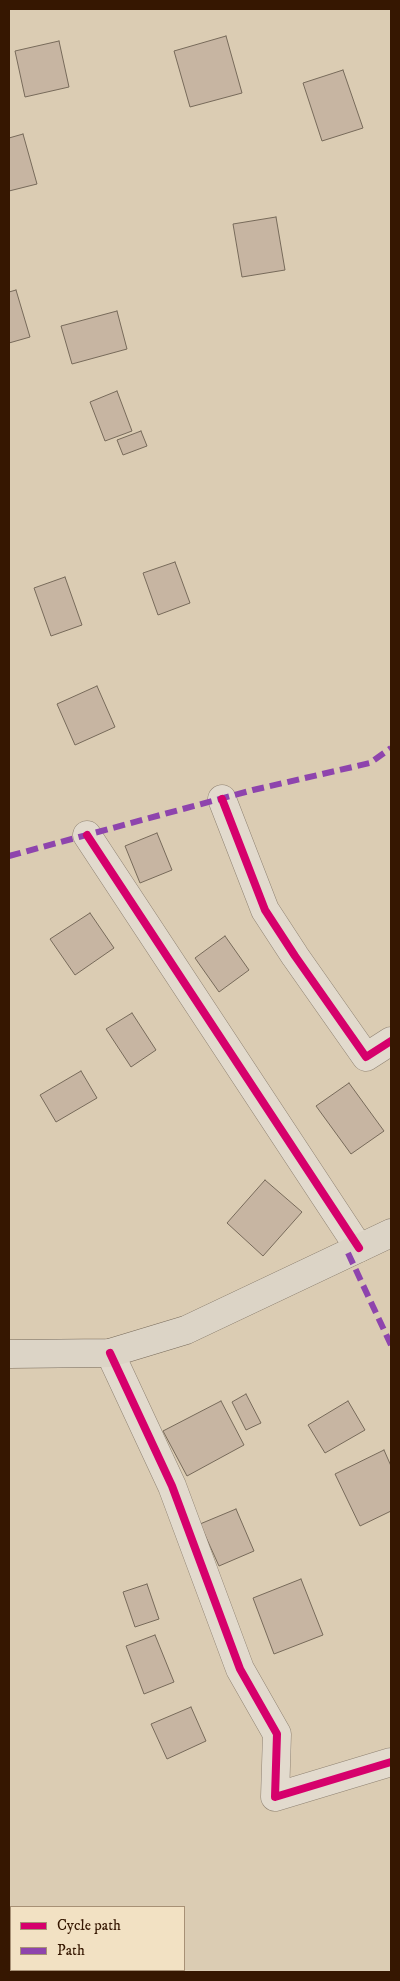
<!DOCTYPE html>
<html>
<head>
<meta charset="utf-8">
<style>
  body { margin:0 }
  #map { position:relative; width:400px; height:1981px; overflow:hidden; background:#dbccb3; font-family:"IM FELL DW Pica",serif }
  canvas { display:block }
  .frame { position:absolute; inset:0; border:10px solid #361701; pointer-events:none }
  .legend { position:absolute; left:10px; top:1906px; width:175px; height:65px; box-sizing:border-box; background:#f2e1c3; border:1px solid #a79075; margin:0; padding:6px 9px; list-style:none; font-size:15px; color:#361701 }
  .legend li { display:flex; align-items:center; gap:10px; height:25px }
  .legend b { width:25px; border:1px solid #a79075 }
</style>
</head>
<body>
<div id="map">
<canvas width="400" height="1981"></canvas>
<div class="frame"></div>
<ul class="legend">
<li><b style="height:6px;background:#d6006c"></b>Cycle path</li>
<li><b style="height:6px;background:#8e44ad"></b>Path</li>
</ul>
</div>
<script>
const context = document.querySelector('canvas').getContext('2d');
context.lineJoin = 'round';
function fill(path, color) { context.fillStyle = color; context.fill(path, 'evenodd'); }
const toPath = rows => new Path2D(rows.map(r => 'M' + r).join(''));
function strokePath(path, color, width, dash) { context.strokeStyle = color; context.lineWidth = width; context.lineCap = dash ? 'butt' : 'round'; context.setLineDash(dash || []); context.stroke(path); }
const building = toPath([
  [226,36,242,93,190,107,174,51,226,36],
  [59,41,69,87,25,97,15,51,59,41],
  [343,70,363,128,322,141,303,83,343,70],
  [23,134,37,184,9,191,9,138,23,134],
  [276,217,285,270,242,277,233,224,276,217],
  [16,290,30,337,9,343,9,292,16,290],
  [117,311,127,349,72,364,61,326,117,311],
  [117,391,132,431,105,441,90,402,117,391],
  [141,431,147,446,123,455,117,440,141,431],
  [175,562,190,603,158,615,143,573,175,562],
  [65,577,82,625,51,636,34,588,65,577],
  [97,686,115,727,75,745,57,704,97,686],
  [157,833,172,870,140,883,125,846,157,833],
  [90,913,114,948,75,975,50,939,90,913],
  [225,936,249,970,219,992,195,958,225,936],
  [132,1013,156,1050,131,1067,106,1029,132,1013],
  [81,1071,97,1098,56,1122,40,1095,81,1071],
  [349,1083,384,1131,351,1154,316,1106,349,1083],
  [265,1180,302,1212,263,1256,227,1223,265,1180],
  [246,1394,261,1423,246,1430,232,1402,246,1394],
  [221,1401,244,1445,187,1476,163,1431,221,1401],
  [348,1401,365,1430,325,1453,308,1425,348,1401],
  [384,1450,391,1466,391,1511,360,1526,335,1474,384,1450],
  [236,1509,254,1551,219,1566,200,1524,236,1509],
  [301,1579,323,1635,274,1654,253,1598,301,1579],
  [147,1584,159,1619,135,1627,123,1592,147,1584],
  [155,1635,174,1682,144,1694,126,1646,155,1635],
  [191,1707,206,1741,167,1759,151,1724,191,1707]
]);
fill(building, '#c7b5a2');
strokePath(building, '#776a5a', 1);
const minor = toPath([
  [222,799,265,910,295,956,366,1057,391,1041],
  [87,835,359,1248],
  [110,1353,172,1486,240,1669,277,1734,275,1797,391,1762]
]);
const primary = toPath([
  [9,1354,110,1353,186,1330,391,1233]
]);
strokePath(minor, '#8f8272', 29);
strokePath(primary, '#776a5a', 29);
strokePath(minor, '#e2dacd', 28);
strokePath(primary, '#dcd4c6', 28);
strokePath(toPath([
  [9,856,253,790,370,763,391,748],
  [348,1253,391,1345]
]), '#8e44ad', 6, [12, 6]);
strokePath(toPath([
  [222,799,265,910,295,956,366,1057,391,1041],
  [87,835,359,1248],
  [110,1353,172,1486,240,1669,277,1734,275,1797,391,1762]
]), '#d6006c', 8);
</script>
</body>
</html>
